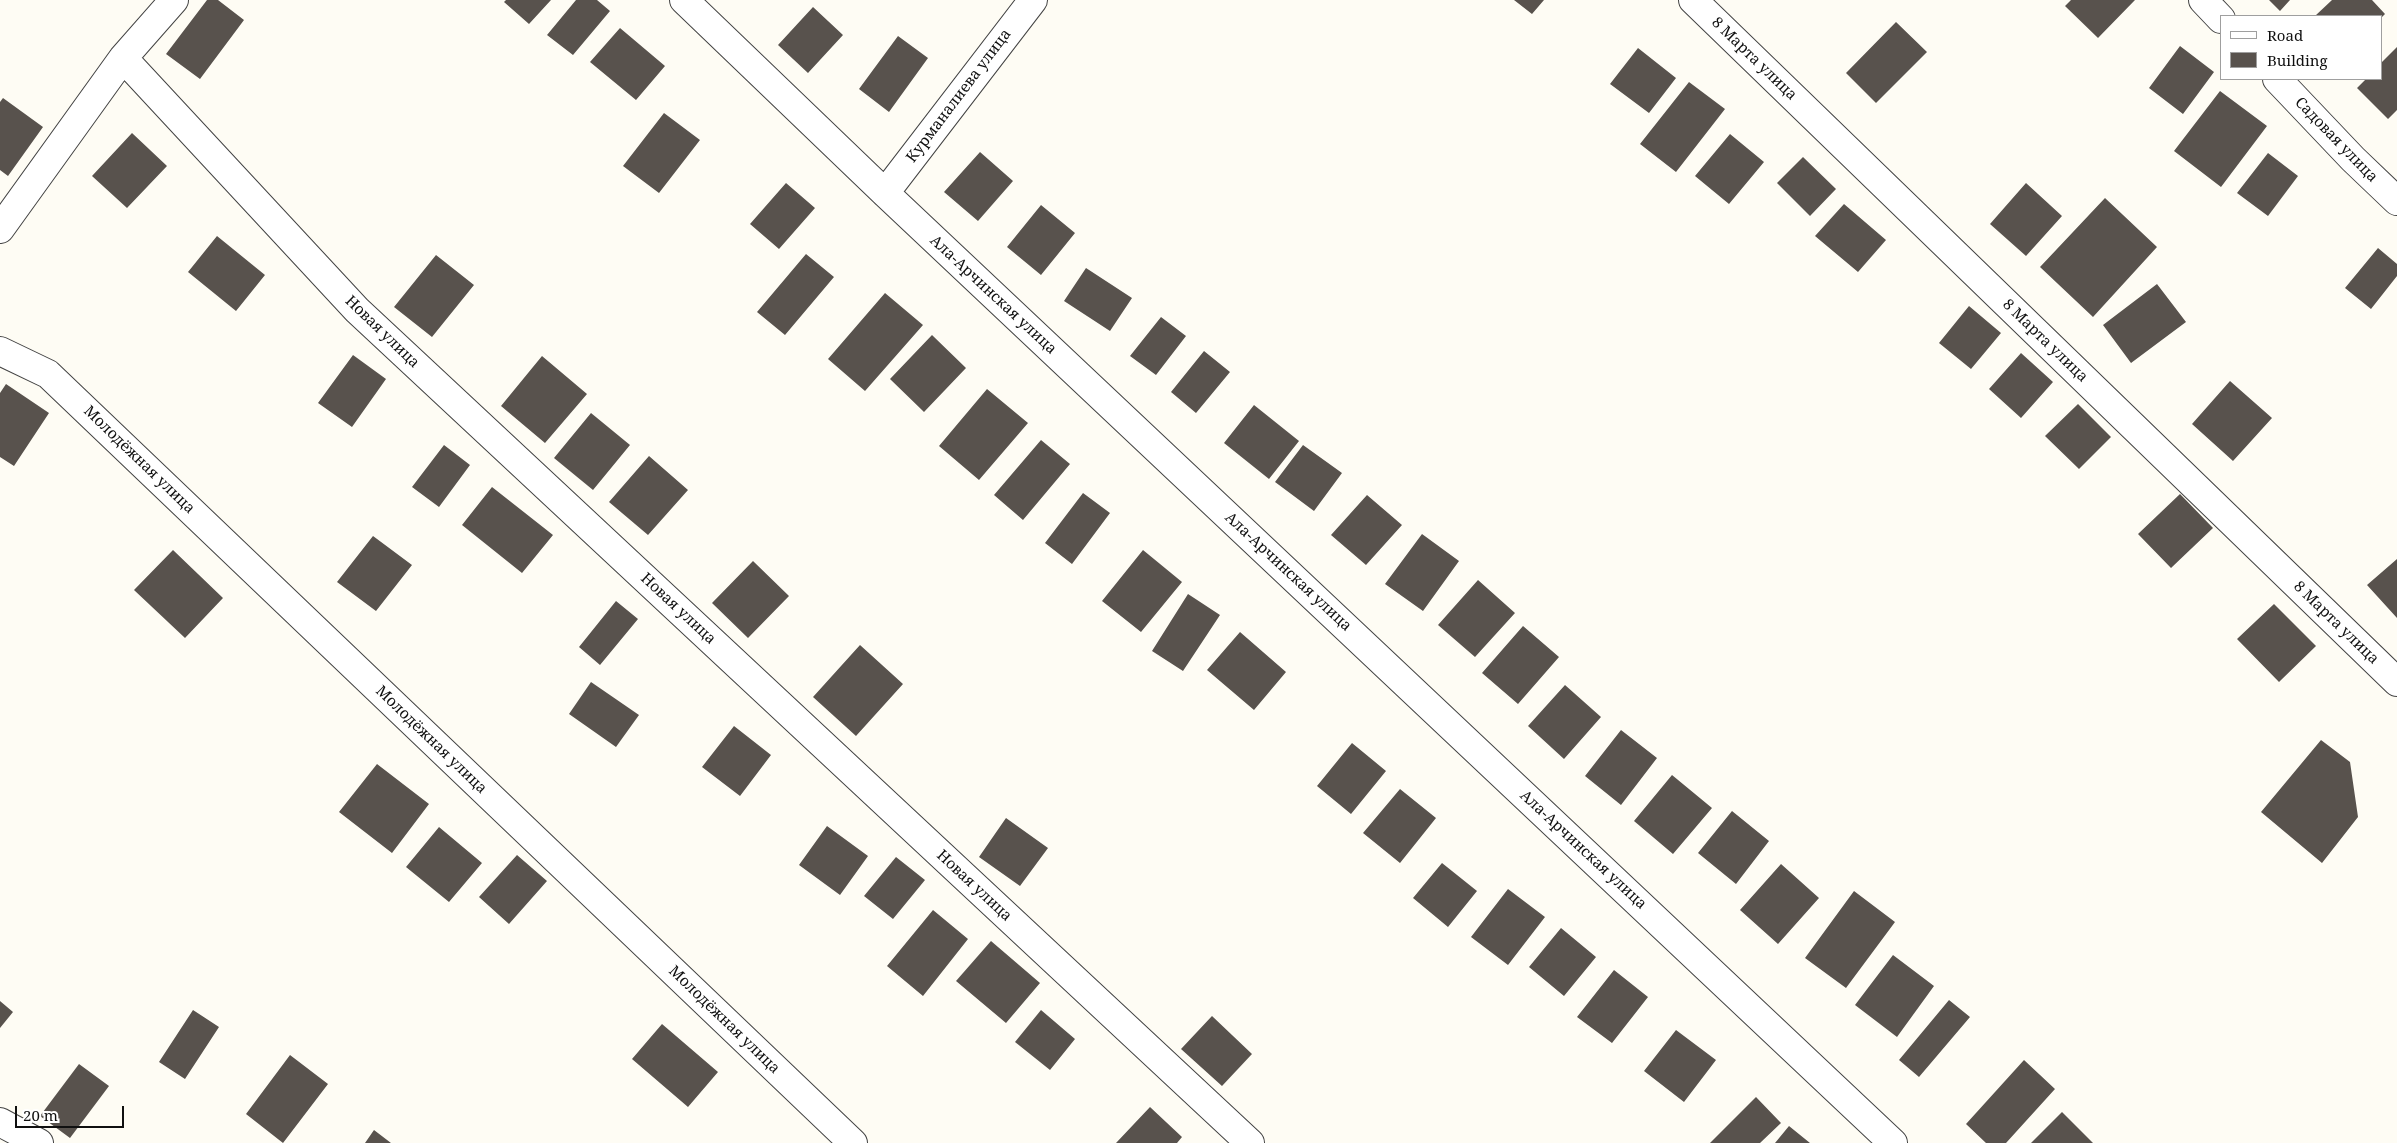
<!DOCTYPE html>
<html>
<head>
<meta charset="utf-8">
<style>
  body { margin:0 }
  #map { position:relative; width:2397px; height:1143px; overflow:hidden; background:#fefcf4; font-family:"Noto Serif",serif }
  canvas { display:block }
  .legend { position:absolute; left:2220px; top:15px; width:162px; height:65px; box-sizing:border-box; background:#fff; border:1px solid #9f9f9f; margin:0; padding:6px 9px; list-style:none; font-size:15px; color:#101010 }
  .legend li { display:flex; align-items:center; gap:10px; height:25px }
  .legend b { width:25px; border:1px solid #9f9f9f }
  .scale { position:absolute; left:15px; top:1106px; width:109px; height:22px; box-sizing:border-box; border:2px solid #101010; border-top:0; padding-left:6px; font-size:15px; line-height:18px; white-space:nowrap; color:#101010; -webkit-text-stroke:4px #fff; paint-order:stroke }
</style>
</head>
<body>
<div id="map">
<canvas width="2397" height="1143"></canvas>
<ul class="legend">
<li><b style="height:6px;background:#fff"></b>Road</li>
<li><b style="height:14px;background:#58524d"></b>Building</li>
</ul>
<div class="scale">20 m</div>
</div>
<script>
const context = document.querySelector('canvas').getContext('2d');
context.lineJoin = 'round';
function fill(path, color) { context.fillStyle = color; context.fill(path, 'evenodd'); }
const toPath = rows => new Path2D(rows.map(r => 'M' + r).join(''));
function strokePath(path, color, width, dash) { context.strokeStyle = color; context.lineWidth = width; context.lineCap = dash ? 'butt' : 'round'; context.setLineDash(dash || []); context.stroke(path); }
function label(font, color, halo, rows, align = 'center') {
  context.font = font + ' "Noto Serif",serif'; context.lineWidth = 5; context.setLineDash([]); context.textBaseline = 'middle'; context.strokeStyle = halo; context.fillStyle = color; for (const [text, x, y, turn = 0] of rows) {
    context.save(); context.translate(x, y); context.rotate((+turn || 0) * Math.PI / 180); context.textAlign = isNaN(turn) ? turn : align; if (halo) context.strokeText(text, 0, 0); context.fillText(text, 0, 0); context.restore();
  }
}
fill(toPath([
  [207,0,218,0,244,20,200,79,166,54],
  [506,0,551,0,529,24,504,2],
  [576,0,597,0,610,11,573,55,547,35],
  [1514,0,1544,0,1532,14],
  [2071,0,2135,0,2098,38,2065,6],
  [2269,0,2290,0,2280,11],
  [2332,0,2372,0,2385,14,2381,18,2381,16,2315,16],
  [813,7,843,35,808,73,778,45],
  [1896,22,1927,52,1876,103,1846,73],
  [620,28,665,66,636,100,590,62],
  [898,36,928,58,889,112,859,89],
  [2180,46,2214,72,2183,114,2149,88],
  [2397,47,2397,110,2388,119,2357,88,2366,79,2381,79,2381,63],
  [1638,48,1676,78,1649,113,1610,84],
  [1689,82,1725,109,1676,172,1640,144],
  [2220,91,2267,126,2221,187,2174,151],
  [3,98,43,127,8,176,0,170,0,102],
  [664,113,700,140,659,193,623,166],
  [132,133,167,166,127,208,92,176],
  [1730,134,1764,162,1729,204,1695,176],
  [980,152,1013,181,978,221,944,192],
  [2268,153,2298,176,2268,216,2237,193],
  [1803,157,1836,189,1810,216,1777,183],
  [786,183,815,208,779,249,750,224],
  [2026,183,2062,216,2026,256,1990,224],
  [2105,198,2157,247,2093,317,2040,267],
  [1844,204,1886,240,1858,272,1815,236],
  [1041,205,1075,233,1041,275,1007,247],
  [217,236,265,275,236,311,188,272],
  [2378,248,2397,264,2397,276,2371,309,2345,288],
  [806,254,834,277,785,335,757,312],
  [436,255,474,285,432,337,394,307],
  [1086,268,1132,298,1110,331,1064,301],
  [2157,284,2186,322,2131,363,2103,325],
  [885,293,923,325,865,391,828,359],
  [1969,306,2001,333,1971,369,1939,343],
  [1161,317,1186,336,1156,375,1130,356],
  [932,335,966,368,924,412,890,379],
  [1204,351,1230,372,1196,413,1171,392],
  [2021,353,2053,382,2021,418,1989,389],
  [353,355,386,379,352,427,318,403],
  [542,356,587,394,545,443,501,406],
  [2230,381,2272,418,2233,461,2192,424],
  [6,384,49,413,14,466,0,457,0,393],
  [987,389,1028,423,979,480,939,446],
  [2078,404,2111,437,2079,469,2045,436],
  [1254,405,1299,441,1269,479,1224,443],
  [591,413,630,445,593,490,554,458],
  [1041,440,1070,464,1023,520,994,495],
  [444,445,470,465,439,507,412,487],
  [1303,445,1342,473,1314,511,1275,482],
  [649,456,688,490,648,535,609,502],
  [492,487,553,535,522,573,462,525],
  [1083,493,1110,513,1072,564,1045,543],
  [2180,494,2213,528,2171,568,2138,534],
  [1367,495,1402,525,1366,565,1331,535],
  [1422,534,1459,561,1423,611,1385,584],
  [373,536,412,565,376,611,337,582],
  [173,550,223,598,185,638,134,590],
  [1143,550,1182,582,1141,632,1102,601],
  [2397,559,2397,618,2367,585],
  [753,561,789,596,748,638,712,603],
  [1478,580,1515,613,1475,657,1438,625],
  [1188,594,1220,615,1183,671,1152,651],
  [616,601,638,619,600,665,579,647],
  [2274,604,2316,646,2279,682,2237,639],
  [1523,626,1559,657,1518,704,1482,673],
  [1240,632,1286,672,1254,710,1207,670],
  [860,645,903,684,856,736,813,697],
  [591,682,639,715,616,747,569,714],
  [1565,685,1601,717,1564,759,1528,726],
  [734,726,771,755,740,796,702,767],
  [1621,730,1657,758,1621,805,1585,776],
  [2321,740,2350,762,2358,817,2322,863,2261,812],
  [1352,743,1386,771,1351,814,1317,786],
  [377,764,429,804,392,853,339,812],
  [1672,775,1712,808,1673,854,1634,821],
  [1400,789,1436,818,1400,863,1363,833],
  [1732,811,1769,841,1736,884,1698,853],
  [1006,818,1048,848,1020,886,979,857],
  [827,826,868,856,840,895,799,865],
  [439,827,482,863,449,902,406,867],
  [517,855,547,881,509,924,479,897],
  [896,857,925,880,893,919,864,896],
  [1442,863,1477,891,1448,927,1413,898],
  [1781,864,1819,898,1778,944,1740,910],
  [1508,889,1545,917,1508,965,1471,937],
  [1854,891,1895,922,1846,988,1805,958],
  [933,910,968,939,923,996,887,966],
  [1561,928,1596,957,1564,996,1529,967],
  [991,941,1040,983,1006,1023,956,981],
  [1893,955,1934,986,1897,1037,1855,1005],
  [1614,970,1648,997,1612,1043,1577,1017],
  [1949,1000,1970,1017,1919,1077,1899,1060],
  [0,1001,13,1012,0,1028],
  [193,1010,219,1027,185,1079,159,1062],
  [1041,1010,1075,1039,1050,1070,1015,1042],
  [1212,1016,1252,1054,1222,1086,1181,1049],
  [662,1024,718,1072,688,1107,632,1059],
  [1676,1030,1716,1060,1684,1102,1644,1071],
  [290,1055,328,1084,283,1143,246,1114],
  [2024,1060,2055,1089,2006,1143,1986,1143,1966,1124],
  [79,1064,109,1086,70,1138,40,1116],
  [1756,1097,1781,1123,1760,1143,1710,1143],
  [1150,1107,1182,1137,1177,1143,1116,1143],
  [2062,1112,2093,1143,2031,1143],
  [1789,1126,1810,1143,1775,1143],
  [374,1130,391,1143,365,1143]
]), '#58524d');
const minor = toPath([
  [684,0,885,193,1893,1143],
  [1693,0,2397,682],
  [2203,0,2221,19],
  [123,58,357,310,1250,1143],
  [2277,79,2353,159,2397,201],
  [885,193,1033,0],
  [0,229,123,58,174,0],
  [0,351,48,374,853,1143],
  [0,1122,39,1143]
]);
strokePath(minor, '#434343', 30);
strokePath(minor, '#fff', 28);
label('15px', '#101010', '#fff', [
  ["8 Марта улица",1754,59,44],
  ["Курманалиева улица",959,96,-53],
  ["Садовая улица",2336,140,46],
  ["Ала-Арчинская улица",993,295,43],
  ["Новая улица",382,332,44],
  ["8 Марта улица",2045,341,44],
  ["Молодёжная улица",139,460,44],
  ["Ала-Арчинская улица",1288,572,43],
  ["Новая улица",678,609,43],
  ["8 Марта улица",2336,623,44],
  ["Молодёжная улица",431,740,44],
  ["Ала-Арчинская улица",1583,850,43],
  ["Новая улица",974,886,43],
  ["Молодёжная улица",724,1020,44]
]);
</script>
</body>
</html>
